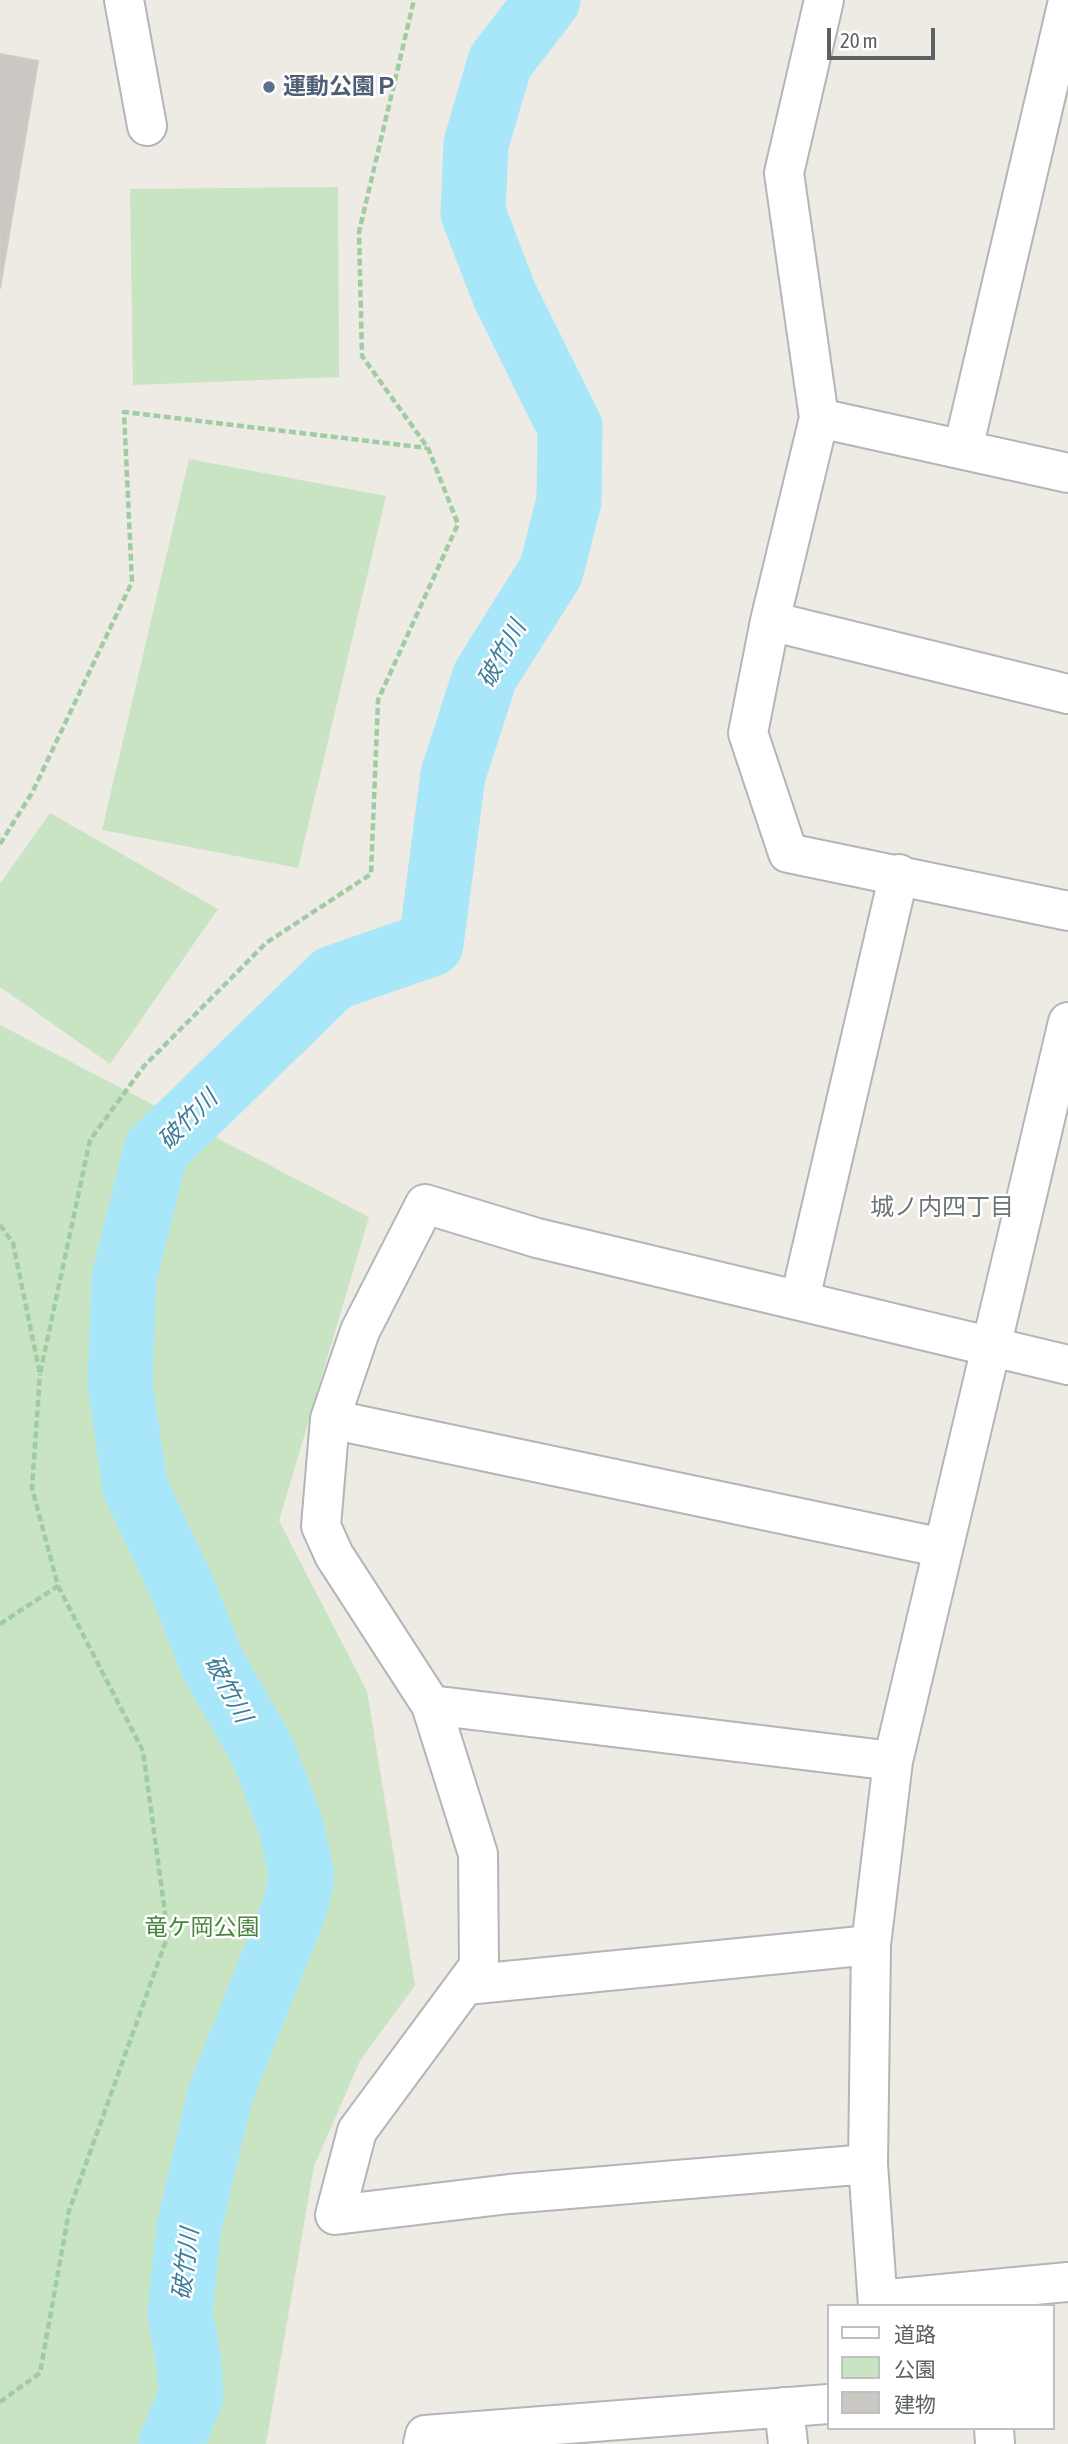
<!DOCTYPE html>
<html>
<head>
<meta charset="utf-8">
<style>
  body { margin:0 }
  #map { position:relative; width:1068px; height:2444px; overflow:hidden; background:#eeeae4; font-family:"Asap Condensed","Noto Sans JP",sans-serif }
  canvas { display:block }
  .legend { position:absolute; left:827px; top:2304px; width:228px; height:126px; box-sizing:border-box; background:#fff; border:2px solid #bec0c1; margin:0; padding:9px 12px; list-style:none; font-size:21px; color:#5c6164 }
  .legend li { display:flex; align-items:center; gap:14px; height:35px }
  .legend b { width:35px; border:2px solid #bec0c1 }
  .scale { position:absolute; left:827px; top:28px; width:108px; height:32px; box-sizing:border-box; border:4px solid #5c6164; border-top:0; padding-left:9px; font-size:21px; line-height:24px; white-space:nowrap; color:#5c6164; -webkit-text-stroke:5px #fff; paint-order:stroke }
</style>
</head>
<body>
<div id="map">
<canvas width="1068" height="2444"></canvas>
<ul class="legend">
<li><b style="height:9px;background:#fff"></b>道路</li>
<li><b style="height:19px;background:#c9e4c2"></b>公園</li>
<li><b style="height:19px;background:#cbc7c3"></b>建物</li>
</ul>
<div class="scale">20 m</div>
</div>
<script>
const context = document.querySelector('canvas').getContext('2d');
context.lineJoin = 'round';
function fill(path, color) { context.fillStyle = color; context.fill(path, 'evenodd'); }
const toPath = rows => new Path2D(rows.map(r => 'M' + r).join(''));
function strokePath(path, color, width, dash) { context.strokeStyle = color; context.lineWidth = width; context.lineCap = dash ? 'butt' : 'round'; context.setLineDash(dash || []); context.stroke(path); }
function label(font, color, halo, rows, align = 'center') {
  context.font = font + ' "Asap Condensed","Noto Sans JP",sans-serif'; context.lineWidth = 5; context.setLineDash([]); context.textBaseline = 'middle'; context.strokeStyle = halo; context.fillStyle = color; for (const [text, x, y, turn = 0] of rows) {
    context.save(); context.translate(x, y); context.rotate((+turn || 0) * Math.PI / 180); context.textAlign = isNaN(turn) ? turn : align; if (halo) context.strokeText(text, 0, 0); context.fillText(text, 0, 0); context.restore();
  }
}
fill(toPath([
  [338,187,339,377,133,385,130,189],
  [189,459,386,496,298,868,102,830],
  [50,813,218,909,110,1064,0,987,0,884],
  [0,1025,369,1217,279,1521,367,1691,415,1985,360,2061,314,2166,266,2444,0,2444]
]), '#c9e4c2');
strokePath(toPath([
  [171,2444,191,2396,189,2364,180,2312,189,2227,220,2095,295,1907,302,1876,291,1826,263,1752,212,1663,183,1589,135,1487,120,1384,124,1278,156,1150,333,978,431,944,453,775,485,676,551,571,569,501,570,427,505,296,473,213,476,144,500,62,548,0]
]), '#a8e6f9', 65);
const building = toPath([
  [0,54,38,61,0,288,0,54]
]);
fill(building, '#cbc7c3');
strokePath(building, '#d2cac3', 2);
const street = toPath([
  [124,0,147,126],
  [824,0,784,173,819,418,770,621,748,733,788,853,1068,911],
  [819,418,1068,473],
  [963,449,1068,1],
  [770,621,1068,694],
  [800,1299,899,874],
  [330,1419,943,1548],
  [431,1705,893,1761],
  [466,1985,871,1945],
  [868,2164,509,2194,335,2215,357,2131,479,1966,478,1854,431,1705,334,1555,321,1526,330,1419,360,1331,425,1204,537,1238,1068,1365],
  [878,2300,1068,2282],
  [878,2306,868,2164,871,1945,893,1761,1068,1022],
  [784,2407,788,2444],
  [994,2428,995,2444],
  [423,2444,425,2435,828,2404]
]);
strokePath(street, '#b1b6b8', 42);
strokePath(toPath([
  [0,844,32,793,132,582,124,412,427,448],
  [0,1225,13,1243,40,1374,90,1140,144,1066,266,943,371,874,378,700,458,524,428,448,362,356,359,232,414,0],
  [0,1624,58,1586,32,1488,40,1374],
  [0,2402,40,2373,69,2211,168,1935,143,1751,58,1586]
]), '#a0cca3', 4.5, [7, 3.5]);
strokePath(street, '#fff', 38);
for (const [x, y, r, color] of [
  [269,87,7,"#5c6f8a"]
]) { const dot = new Path2D(); dot.arc(x, y, r, 0, 2 * Math.PI); context.fillStyle = color; context.fill(dot); strokePath(dot, '#fff', 2.5); }
label('bold 23px', '#4e5e75', '#fff', [
  ["運動公園Ｐ",283,87]
], 'left');
label('23px', '#46843b', '#fff', [
  ["竜ケ岡公園",202,1928]
]);
label('italic 24px', '#407d99', '#fff', [
  ["破竹川",502,654,-61],
  ["破竹川",188,1120,-45],
  ["破竹川",228,1689,62],
  ["破竹川",186,2264,-83]
]);
label('24px', '#6d7376', '#fff', [
  ["城ノ内四丁目",942,1207]
]);
</script>
</body>
</html>
